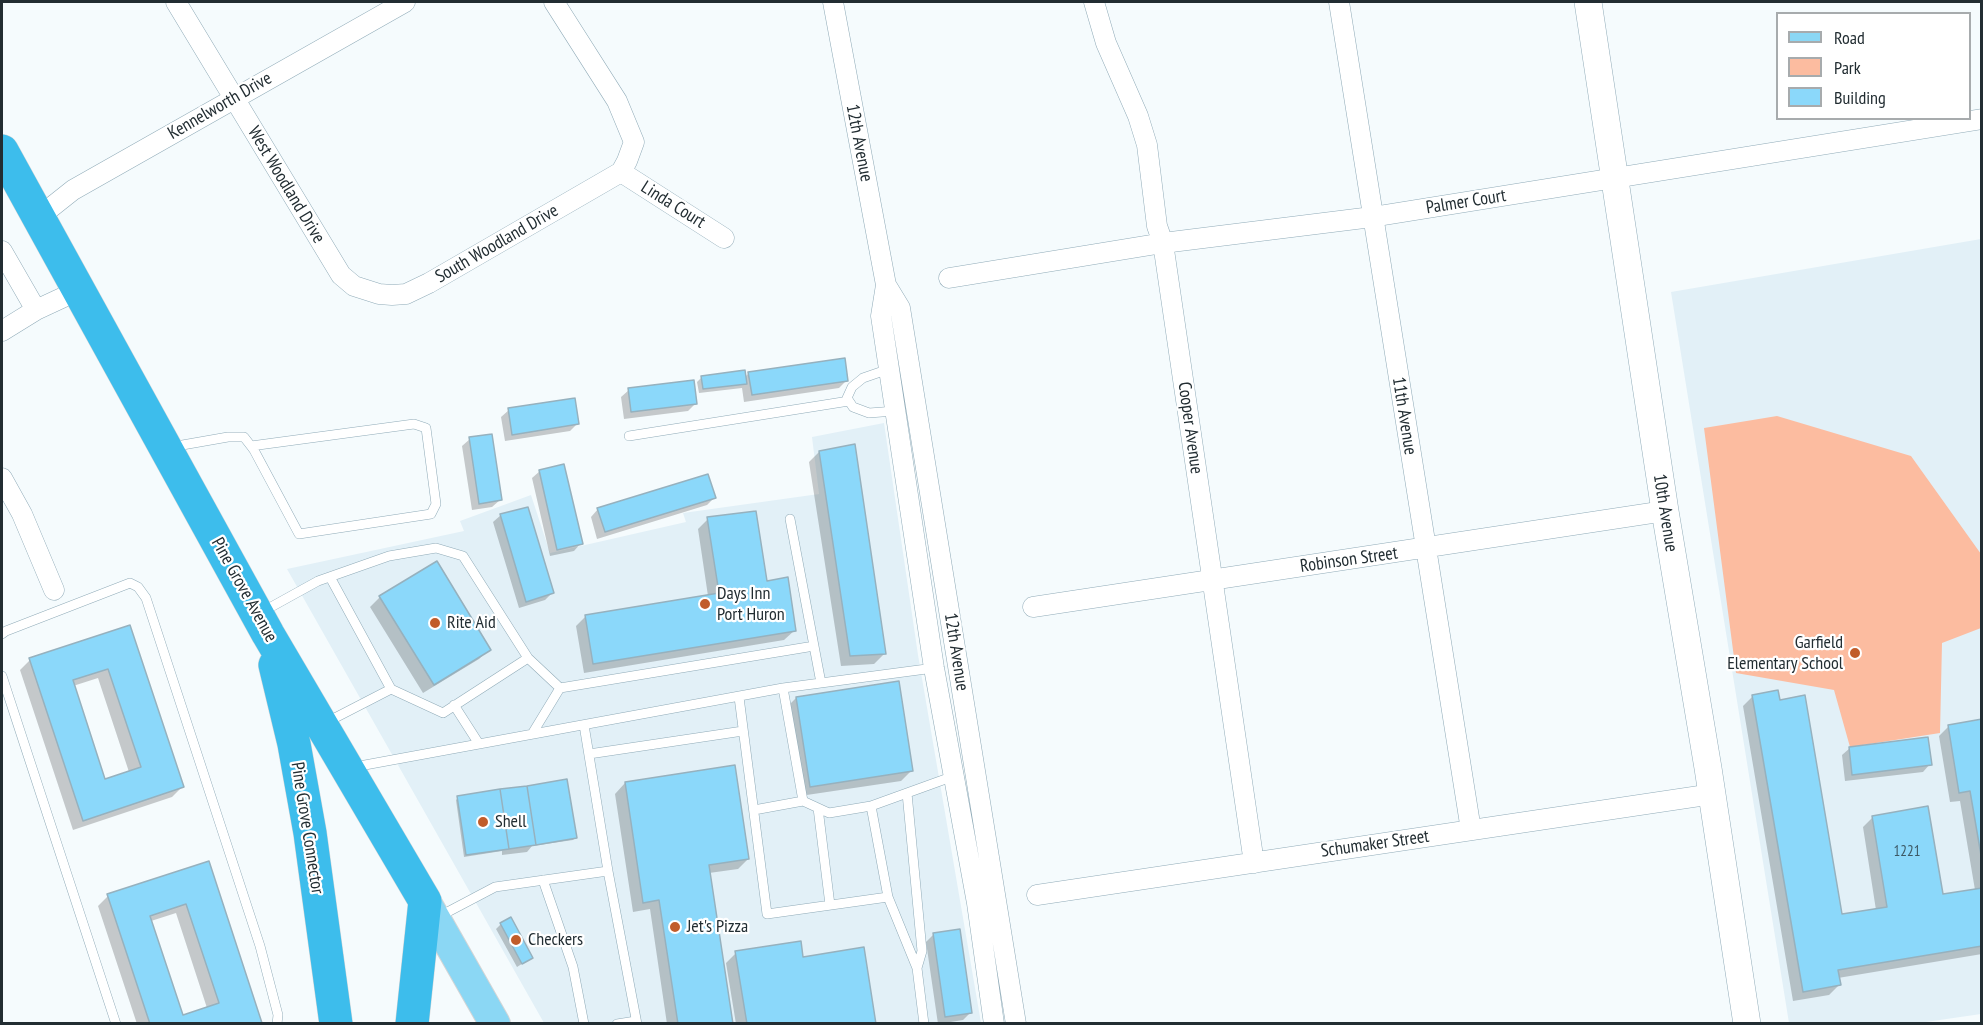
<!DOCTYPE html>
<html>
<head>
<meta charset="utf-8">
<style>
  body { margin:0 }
  #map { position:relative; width:1983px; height:1025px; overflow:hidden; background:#f5fbfd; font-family:"PT Sans Narrow",sans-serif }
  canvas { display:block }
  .frame { position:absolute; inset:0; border:3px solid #222d32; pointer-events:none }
  .legend { position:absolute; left:1776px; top:12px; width:195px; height:108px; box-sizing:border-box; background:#fff; border:2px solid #a7abad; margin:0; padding:8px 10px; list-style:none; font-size:18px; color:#222d32 }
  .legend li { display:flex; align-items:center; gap:12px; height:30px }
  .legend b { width:30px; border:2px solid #a7abad }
</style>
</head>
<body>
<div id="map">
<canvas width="1983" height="1025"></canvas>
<div class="frame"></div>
<ul class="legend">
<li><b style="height:8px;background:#8bd7f4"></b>Road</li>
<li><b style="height:16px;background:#fcbca0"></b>Park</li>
<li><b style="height:16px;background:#8bd8fa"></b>Building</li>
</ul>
</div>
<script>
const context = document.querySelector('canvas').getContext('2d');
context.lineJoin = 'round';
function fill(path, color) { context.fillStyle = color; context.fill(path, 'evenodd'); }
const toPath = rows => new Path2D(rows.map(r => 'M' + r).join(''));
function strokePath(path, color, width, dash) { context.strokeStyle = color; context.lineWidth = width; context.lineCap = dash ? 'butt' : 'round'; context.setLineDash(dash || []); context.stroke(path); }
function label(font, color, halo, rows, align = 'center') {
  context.font = font + ' "PT Sans Narrow",sans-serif'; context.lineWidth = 4.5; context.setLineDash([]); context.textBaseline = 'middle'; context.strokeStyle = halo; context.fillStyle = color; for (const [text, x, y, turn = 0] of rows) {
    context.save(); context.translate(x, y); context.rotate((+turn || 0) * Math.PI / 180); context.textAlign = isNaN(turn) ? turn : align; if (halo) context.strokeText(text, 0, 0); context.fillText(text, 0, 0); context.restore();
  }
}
fill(toPath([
  [1981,239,1981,1014,1919,1023,1789,1023,1671,292],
  [884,423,918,655,981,1023,544,1023,287,569,464,531,460,521,531,495,550,553,686,522,683,513,819,494,812,437]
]), '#e2f0f7');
fill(toPath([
  [1777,416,1911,456,1981,554,1981,628,1942,643,1940,733,1850,747,1834,690,1736,673,1704,428]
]), '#fcbca0');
fill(toPath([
  [749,373,847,380,839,388,744,402,742,388,699,393,697,382,702,377,745,377],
  [629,390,695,404,688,411,624,419,621,397],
  [509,410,577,424,570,431,505,441,501,417],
  [470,439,500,500,492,507,472,510,462,446],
  [819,452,884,654,874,664,841,666,809,462],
  [540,471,581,543,574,551,550,556,532,478],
  [714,498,707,505,597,539,591,517,598,509],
  [501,515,552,593,545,600,519,608,493,522],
  [708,519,766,583,795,630,784,640,584,673,576,626,586,616,708,596,698,529],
  [380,597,489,649,479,659,423,693,370,607],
  [129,627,182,787,172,797,73,830,20,670,30,660],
  [98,678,129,772,104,780,73,686],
  [1753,696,1841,916,1876,910,1863,827,1873,817,1942,896,1975,890,1960,801,1950,802,1939,736,1949,726,1982,720,1982,954,1838,978,1839,985,1829,995,1793,1001,1743,706],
  [796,698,911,771,901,781,800,796,786,708],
  [1850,748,1930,764,1923,772,1845,781,1842,755],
  [625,783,748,859,738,869,709,873,732,1024,667,1024,650,909,633,912,615,794],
  [458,798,575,838,573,840,532,846,527,852,502,855,502,851,464,857,456,800],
  [208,863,260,1023,137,1024,98,906,108,896],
  [176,913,207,1008,182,1017,151,921],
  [501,924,531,958,517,967,496,929],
  [934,934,970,1013,963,1020,938,1024,926,942],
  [736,953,802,959,875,1024,736,1024,726,963]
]), '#0003');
const building = toPath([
  [845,358,848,381,752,395,748,372,845,358],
  [745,370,747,384,703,389,701,376,745,370],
  [694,380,697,404,631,412,628,388,694,380],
  [575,398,579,424,512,435,508,408,575,398],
  [492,434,502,500,479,504,469,437,492,434],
  [855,444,886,654,850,656,819,451,855,444],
  [564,464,583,544,557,550,539,470,564,464],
  [708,474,716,498,605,532,597,508,708,474],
  [528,507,554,593,526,602,500,514,528,507],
  [756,511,767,581,788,577,796,631,593,664,585,615,719,593,707,517,756,511],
  [437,561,491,650,434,685,379,596,437,561],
  [130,625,184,787,83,821,29,658,130,625],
  [108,669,141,767,105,779,73,680,108,669],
  [899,681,913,771,810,787,796,697,899,681],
  [1778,690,1780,700,1805,695,1842,914,1887,907,1872,816,1928,806,1943,894,1982,888,1982,946,1838,970,1841,985,1803,992,1752,695,1778,690],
  [1982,719,1982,861,1970,791,1959,793,1948,725,1982,719],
  [1928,737,1932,765,1852,775,1849,747,1928,737],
  [735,765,749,859,709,865,733,1024,678,1024,659,900,643,903,625,782,735,765],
  [567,779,577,838,536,845,527,786,567,779],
  [527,786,536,845,509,849,500,789,527,786],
  [500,789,509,849,466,855,457,796,500,789],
  [209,861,262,1023,150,1024,107,894,209,861],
  [186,904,219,1003,183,1015,150,916,186,904],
  [511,917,533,958,522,964,500,923,511,917],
  [960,929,972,1013,945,1017,933,933,960,929],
  [801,941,803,957,864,947,876,1024,747,1024,735,951,801,941]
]);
fill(building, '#8bd8fa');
strokePath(building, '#96b1be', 1.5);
const lane = toPath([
  [889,369,863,378,852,387,847,398,853,407,869,413,895,411],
  [629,436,849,401],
  [171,447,228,437,244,437,251,446,254,450,299,534,431,514,436,504,426,428,414,424,251,446],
  [790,519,814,646],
  [262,612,318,581,389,556,436,548,463,556,528,658,443,713,391,689,330,577],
  [2,634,6,631,130,583,138,587,146,598,260,946,278,1015,277,1024],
  [528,658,560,688,814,646,821,683],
  [2,676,116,1024],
  [783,688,803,801,829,813,871,806,888,897,917,968,924,1024],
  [739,697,767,914,888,897],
  [454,705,479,744],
  [327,722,391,689],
  [532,734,560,688],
  [589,754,743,731],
  [354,767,783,688,934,668],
  [907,793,922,951,917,968],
  [871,806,954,776],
  [818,808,830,905],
  [754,810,803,801],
  [608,871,637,1024],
  [543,880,573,967,584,1024],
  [440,916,495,887,608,871,584,725],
  [617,1024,636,1021]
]);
const street = toPath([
  [176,2,341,275,354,286,379,294,392,295,406,294,429,283,621,172,627,161,634,142,617,101,554,2],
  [833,2,886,285,881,316,934,668,977,903,994,1024],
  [1094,2,1106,43,1138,116,1147,145,1157,226,1163,243,1254,863],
  [1339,2,1471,830],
  [621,172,724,238],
  [39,217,73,190,405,2],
  [2,251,36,310],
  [949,278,1163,243,1372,217,1982,119],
  [886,285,900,308,1016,1024],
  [2,331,36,310,79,290],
  [2,478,22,514,54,590],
  [1033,607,1665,511],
  [1037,895,1713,794]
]);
const secondary = toPath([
  [1588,2,1665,511,1708,768,1747,1024]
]);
const primary = toPath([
  [425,901,495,1024]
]);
const highway = toPath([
  [2,151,268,634,425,901,412,1024],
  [275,665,294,744,310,833,336,1024]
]);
strokePath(lane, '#90abb8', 10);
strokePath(street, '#90abb8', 21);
strokePath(secondary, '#90abb8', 28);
strokePath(primary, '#d3d5d6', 32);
strokePath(highway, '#d3d5d6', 34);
strokePath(lane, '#fff', 9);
strokePath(street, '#fff', 20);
strokePath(secondary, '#fff', 27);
strokePath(primary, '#8bd7f4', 30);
strokePath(highway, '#3dbdec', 33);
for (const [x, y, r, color] of [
  [705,604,6,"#c15c2a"],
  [435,623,6,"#c15c2a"],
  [1855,653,6,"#c15c2a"],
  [483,822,6,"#c15c2a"],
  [675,927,6,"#c15c2a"],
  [516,940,6,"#c15c2a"]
]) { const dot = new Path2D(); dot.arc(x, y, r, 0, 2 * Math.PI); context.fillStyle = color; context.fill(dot); strokePath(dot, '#fff', 2); }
label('15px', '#3c5864', null, [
  ["1221",1907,852]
]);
label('18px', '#222d32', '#fff', [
  ["Kennelworth Drive",220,106,-30],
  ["12th Avenue",859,143,79],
  ["West Woodland Drive",286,185,59],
  ["Palmer Court",1466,202,-9],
  ["Linda Court",673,205,32],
  ["South Woodland Drive",497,244,-30],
  ["11th Avenue",1404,416,81],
  ["Cooper Avenue",1190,428,82],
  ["10th Avenue",1665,513,81],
  ["Robinson Street",1349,560,-8],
  ["Pine Grove Avenue",244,590,61],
  ["12th Avenue",956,652,81],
  ["Pine Grove Connector",307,828,81],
  ["Schumaker Street",1375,844,-8]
]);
label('18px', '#222d32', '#fff', [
  ["Days Inn",717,594],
  ["Port Huron",717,615],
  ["Rite Aid",447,623],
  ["Garfield",1843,643,"right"],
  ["Elementary School",1843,664,"right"],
  ["Shell",495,822],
  ["Jet's Pizza",687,927],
  ["Checkers",528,940]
], 'left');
</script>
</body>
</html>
